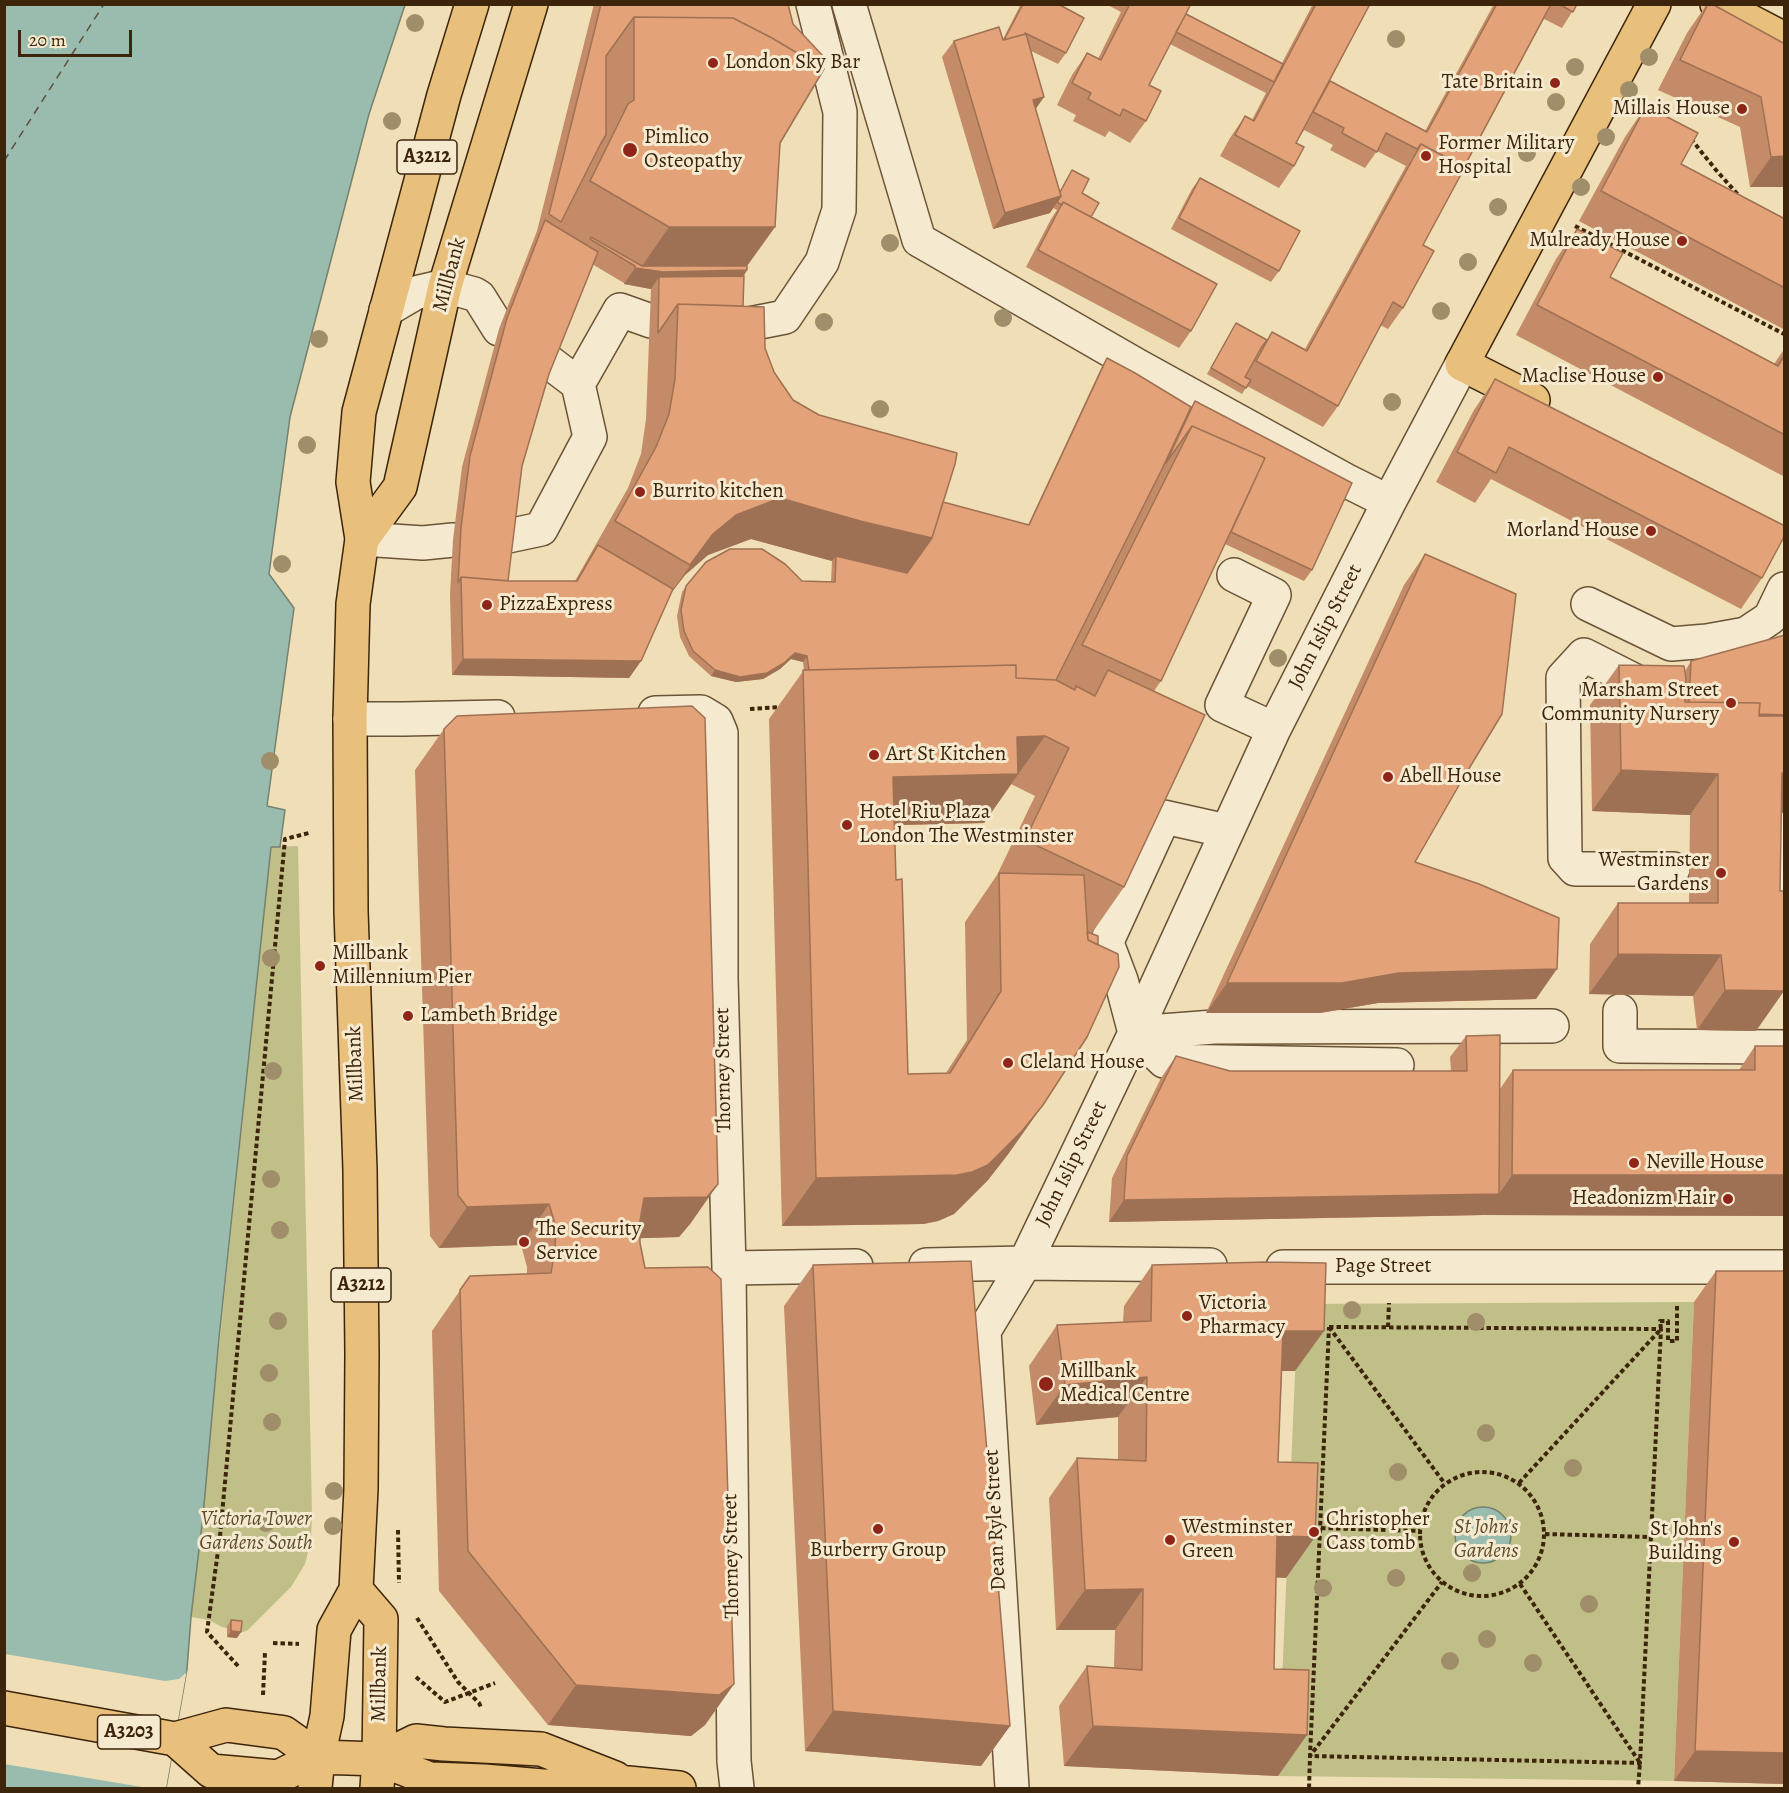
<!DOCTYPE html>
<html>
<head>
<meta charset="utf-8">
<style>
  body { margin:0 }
  #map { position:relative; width:1789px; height:1793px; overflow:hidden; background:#efdeb6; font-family:Alegreya,serif }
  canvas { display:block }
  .frame { position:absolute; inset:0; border:6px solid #3d250b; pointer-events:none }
  .scale { position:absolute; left:18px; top:30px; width:114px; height:27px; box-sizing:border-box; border:3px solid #3d250b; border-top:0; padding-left:8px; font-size:18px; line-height:21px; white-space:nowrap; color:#3d250b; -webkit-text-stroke:4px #f5ead0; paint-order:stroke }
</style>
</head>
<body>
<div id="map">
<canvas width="1789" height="1793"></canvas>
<div class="frame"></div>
<div class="scale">20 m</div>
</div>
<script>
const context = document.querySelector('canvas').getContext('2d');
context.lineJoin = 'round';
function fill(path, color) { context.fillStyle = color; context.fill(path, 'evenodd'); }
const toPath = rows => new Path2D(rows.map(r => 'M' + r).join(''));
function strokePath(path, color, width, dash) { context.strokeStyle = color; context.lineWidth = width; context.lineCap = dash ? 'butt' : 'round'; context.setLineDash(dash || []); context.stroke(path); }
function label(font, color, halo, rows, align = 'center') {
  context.font = font + ' Alegreya,serif'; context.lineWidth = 6; context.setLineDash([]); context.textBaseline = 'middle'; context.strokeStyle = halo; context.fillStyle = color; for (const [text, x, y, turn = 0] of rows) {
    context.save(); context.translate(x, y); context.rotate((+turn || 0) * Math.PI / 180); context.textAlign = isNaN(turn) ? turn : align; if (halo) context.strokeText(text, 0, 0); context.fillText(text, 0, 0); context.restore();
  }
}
fill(toPath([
  [298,846,312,1514,311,1540,305,1564,291,1587,248,1630,243,1632,222,1627,209,1620,191,1617,271,847],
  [1694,1302,1674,1781,1278,1776,1298,1304]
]), '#c1bf88');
const water = toPath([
  [5,5,405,5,369,114,290,417,269,574,294,608,267,806,285,810,280,847,271,847,219,1338,203,1516,191,1617,187,1669,166,1788,5,1788,5,5],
  '1455 1535a28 28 0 1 1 56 0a28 28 0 1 1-56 0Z'
]);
fill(water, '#9abcae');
strokePath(water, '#75806d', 1.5);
fill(toPath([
  [5,1654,165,1681,179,1679,186,1673,187,1669,166,1788,148,1788,4,1764]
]), '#efdeb6');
strokePath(toPath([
  [4,161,104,4]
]), '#59523c', 1.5, [8, 6]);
const minor = toPath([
  [849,4,919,240,1138,366,1345,480,1389,502],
  [386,310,415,293,445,286,474,294,479,297,499,329],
  [734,327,785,317,822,262,839,210,840,112,813,4],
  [578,384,620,310,651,321],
  [508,536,541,529,590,437,578,384,549,362],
  [362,539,423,543,453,540],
  [1234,575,1274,595,1222,705,1274,729],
  [1588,604,1671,644,1707,641,1746,634,1770,618,1784,589],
  [1655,691,1584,655,1563,678,1565,858,1575,869,1673,869],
  [655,713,701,712,716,721,721,733,721,979,729,1268,734,1761,737,1788],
  [350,719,404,719,498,717],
  [1781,869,1781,828,1784,828],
  [1766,870,1781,869,1782,912,1784,912],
  [1620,1011,1620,1046,1784,1047],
  [1135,1033,1121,980,1107,943,1109,937,1164,817,1227,831],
  [1397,1065,1164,1061,1135,1033,1214,1027,1552,1026],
  [926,1265,1025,1263,1210,1265],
  [1283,1267,1784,1267],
  [729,1268,856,1266],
  [1012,1788,984,1331,1025,1263,1135,1033,1274,729,1389,502,1462,364]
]);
const major = toPath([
  [1717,4,1784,39],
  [1533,400,1462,364,1654,4],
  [362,539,400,487,445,286,531,4],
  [356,1590,381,1619,379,1759,377,1788],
  [4,1708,175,1739,226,1725,279,1732,284,1733,318,1757],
  [175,1739,211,1771,278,1777,318,1757,379,1759,430,1779,484,1781,543,1786,628,1783,679,1788],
  [379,1759,416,1741,444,1744,541,1749,615,1778],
  [315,1788,318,1757,327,1716,334,1630,356,1590,361,1489,362,1354,360,1170,351,911,350,719,353,604,362,539,353,482,359,412,444,95,472,4]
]);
strokePath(minor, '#6a5336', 36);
strokePath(major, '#3d250b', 36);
strokePath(toPath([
  [1691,139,1716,170,1740,197],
  [1575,226,1784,334],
  [750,709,781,707],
  [1329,1327,1661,1329,1640,1763,1310,1756,1329,1327],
  [1329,1327,1445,1484],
  [1388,1327,1389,1303],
  '1420 1534a62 62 0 1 1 124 0a62 62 0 1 1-124 0Z',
  [1519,1483,1661,1329,1660,1321,1668,1321,1668,1341,1677,1341,1677,1304],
  [1321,1528,1420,1531],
  [398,1530,399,1583],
  [1545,1534,1649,1537],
  [1520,1584,1640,1763,1638,1788],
  [417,1618,458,1682,479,1703,482,1709],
  [273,1643,299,1644],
  [238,1666,207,1632,220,1536,285,839,309,833],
  [416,1677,445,1702,495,1683],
  [263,1695,265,1652],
  [1309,1788,1310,1756,1442,1582]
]), '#3d250b', 4, [4.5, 3]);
strokePath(minor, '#f5ead0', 33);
strokePath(major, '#e8bf7b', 33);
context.fillStyle = '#9f8e69';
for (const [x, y] of [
  [415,23],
  [1396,39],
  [1649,57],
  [1575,67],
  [1629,90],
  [1556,102],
  [392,121],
  [1606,137],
  [1527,153],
  [1581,187],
  [1498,207],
  [890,243],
  [1468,262],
  [1441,311],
  [1003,318],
  [824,322],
  [319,339],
  [1392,402],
  [880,409],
  [307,445],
  [282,564],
  [1278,658],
  [270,761],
  [271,958],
  [273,1071],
  [271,1179],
  [280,1230],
  [1352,1310],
  [278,1321],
  [1476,1322],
  [269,1373],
  [272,1422],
  [1486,1433],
  [1573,1468],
  [1398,1472],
  [334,1491],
  [266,1523],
  [333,1526],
  [1472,1573],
  [1396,1578],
  [1323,1588],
  [1589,1604],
  [1487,1639],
  [1450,1661],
  [1533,1663]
]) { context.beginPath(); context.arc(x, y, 9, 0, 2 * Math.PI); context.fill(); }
fill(toPath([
  [594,4,788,4,780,143,775,227,747,266,747,270,744,276,743,306,765,348,774,372,793,400,943,502,1028,525,1103,364,1107,358,1191,407,1195,401,1312,570,1304,581,1225,544,1161,681,1154,691,1124,887,1092,933,1009,1153,988,1180,954,1214,938,1221,923,1224,782,1226,769,719,804,670,803,662,791,659,780,669,763,679,736,682,711,676,689,656,680,637,677,616,682,592,686,586,802,581,831,582,832,561,751,539,708,555,685,575,672,592,641,661,629,678,452,675,450,594,453,540,462,467,499,329,537,231],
  [592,264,624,283,624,284,651,289,646,419,641,454,628,488,575,581,508,581,522,466,549,374],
  [1011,784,1035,796,997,875,965,922,967,1040,946,1073,908,1074,896,880,894,825,984,823],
  [1021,4,1058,4,1066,53,1058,64,1031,51,1044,97,1035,109,1060,191,1072,170,1091,217,1191,331,1179,348,1026,267,1051,219,1057,210,1053,208,1050,213,993,229,942,57,954,41,1003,39],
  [1106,4,1191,4,1186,14,1282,63,1313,4,1370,4,1330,81,1425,131,1494,4,1577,4,1562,28,1544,19,1423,245,1403,308,1388,329,1380,325,1338,406,1323,427,1247,386,1242,394,1207,374,1236,323,1267,340,1272,332,1305,349,1406,166,1377,151,1365,168,1330,150,1333,145,1304,130,1296,143,1294,166,1279,188,1220,156,1230,138,1245,116,1252,120,1266,93,1170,44,1149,85,1146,121,1130,143,1109,131,1105,137,1073,121,1076,115,1057,105,1072,75,1087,53,1098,59,1121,12],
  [1707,4,1785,44,1785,187,1750,187,1740,127,1658,90,1687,33],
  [1646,106,1681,164,1785,219,1785,330,1579,221,1625,137],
  [1200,178,1279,271,1271,282,1171,229,1192,189],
  [1577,229,1610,277,1774,364,1785,348,1785,474,1783,476,1516,335,1556,259],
  [1495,379,1762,578,1741,609,1491,479,1475,503,1436,482,1474,410],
  [1425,554,1462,780,1415,862,1536,999,1378,1003,1320,1013,1206,1013,1404,585],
  [1785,635,1785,813,1781,813,1756,1031,1697,1030,1693,996,1589,994,1590,944,1618,903,1689,903,1690,815,1592,811,1590,705,1619,665,1685,671,1691,661],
  [444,729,718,1184,690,1224,679,1237,640,1238,640,1243,734,1684,705,1725,691,1736,548,1725,439,1591,432,1331,470,1276,527,1274,527,1267,521,1245,439,1248,430,1236,415,770],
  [1466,1036,1500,1089,1513,1070,1739,1070,1755,1046,1785,1046,1785,1216,1484,1215,1109,1222,1112,1178,1161,1078,1176,1056,1230,1071,1451,1071,1450,1057],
  [813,1265,1010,1726,981,1766,805,1751,784,1306],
  [1152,1265,1295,1371,1282,1371,1278,1462,1286,1578,1276,1577,1274,1669,1278,1776,1064,1766,1059,1706,1087,1666,1114,1668,1115,1630,1056,1630,1049,1498,1077,1458,1118,1460,1118,1417,1036,1425,1029,1366,1057,1325,1123,1322,1124,1306],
  [1716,1271,1785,1784,1674,1781,1694,1302],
  [231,1620,237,1638,227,1637,227,1626]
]), '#c38b67');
fill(toPath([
  [1044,97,1033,113,1033,100],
  [1785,156,1785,187,1750,187,1771,157],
  [1061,196,1050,213,993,229,1005,213],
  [669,227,775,227,744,270,747,270,736,287,659,277,651,289,624,284,635,268,640,269],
  [780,498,932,538,903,578,836,556,832,561,751,539,708,555,685,575,661,606,713,534,736,515],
  [795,653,807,656,803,662,791,659,780,669,763,679,736,682,711,676,715,670],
  [463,659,641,661,629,678,452,675],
  [1688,712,1785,715,1785,732],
  [1045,736,984,823,859,826,893,777,1017,737],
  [1621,770,1718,774,1690,815,1592,811],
  [1782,773,1785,773,1785,813,1753,814],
  [1618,954,1721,955,1693,996,1589,994],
  [1557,969,1536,999,1378,1003,1320,1013,1206,1013,1227,983,1399,973],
  [1725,990,1784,991,1756,1031,1697,1030],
  [1043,1105,1009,1153,988,1180,954,1214,938,1221,923,1224,782,1226,816,1178],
  [1512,1175,1785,1175,1785,1216,1484,1215,1109,1222,1124,1200,1499,1194],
  [718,1184,690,1224,679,1237,615,1239,644,1198],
  [549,1204,521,1245,439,1248,467,1207],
  [1283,1331,1324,1331,1295,1371,1255,1371],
  [1147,1377,1118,1417,1036,1425,1065,1385],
  [1277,1536,1315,1537,1286,1578,1249,1576],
  [1143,1589,1115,1630,1056,1630,1085,1590],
  [231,1631,241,1632,237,1638,227,1637],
  [734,1684,705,1725,691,1736,548,1725,576,1685],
  [833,1711,1010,1726,981,1766,805,1751],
  [1093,1726,1307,1735,1278,1776,1064,1766],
  [1695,1751,1785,1753,1785,1784,1674,1781]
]), '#9f7154');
const building = toPath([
  [601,4,788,4,793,24,824,57,819,66,772,38,733,18,634,17,606,56,606,135,601,143,561,222,549,214,601,4],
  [1023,4,1058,4,1084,18,1066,53,1025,33,1025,34,1004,40,1023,4],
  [1130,4,1191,4,1149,85,1161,91,1146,121,1123,109,1120,116,1088,99,1091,93,1072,83,1087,53,1101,60,1130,4],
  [1316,4,1370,4,1296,143,1304,147,1294,166,1235,135,1245,116,1254,121,1316,4],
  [1497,4,1551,4,1464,167,1421,144,1417,149,1386,133,1377,152,1342,133,1344,128,1313,112,1330,81,1427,132,1497,4],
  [1559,4,1577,4,1573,12,1559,4],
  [1708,4,1712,4,1785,44,1785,156,1771,157,1761,97,1680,60,1708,4],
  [1186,14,1283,64,1274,82,1176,32,1186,14],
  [634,17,733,18,772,38,824,69,780,143,775,227,669,227,590,181,628,104,634,100,634,17],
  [999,27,1003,40,1026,34,1044,97,1033,100,1061,196,1005,213,954,41,999,27],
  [1646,106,1698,133,1681,164,1785,219,1785,288,1601,191,1646,106],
  [1421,144,1465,167,1423,245,1434,251,1403,308,1393,302,1338,406,1256,361,1272,332,1307,351,1421,144],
  [1072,170,1089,179,1082,193,1099,203,1091,217,1063,202,1062,205,1057,202,1061,196,1060,192,1072,170],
  [1200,178,1300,231,1279,271,1179,218,1200,178],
  [1063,202,1217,284,1191,331,1038,250,1063,202],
  [545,220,598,252,549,374,522,466,508,581,461,577,458,583,461,528,470,456,507,318,545,220],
  [1577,229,1623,253,1610,277,1778,366,1785,354,1785,435,1537,305,1577,229],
  [591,237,642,266,747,266,747,270,663,272,635,268,635,266,590,239,591,237],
  [744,276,743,306,678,304,658,333,659,277,744,276],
  [678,304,764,307,765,348,774,372,793,400,819,415,957,453,955,464,932,538,860,521,780,498,736,515,713,534,690,565,615,521,656,447,669,414,675,379,678,304],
  [1236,323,1267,340,1261,348,1245,377,1251,380,1246,388,1211,368,1236,323],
  [1107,358,1135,373,1191,407,1162,469,1056,680,1016,678,1016,665,809,670,807,656,795,653,784,663,767,673,740,677,715,670,693,651,684,631,681,610,686,586,706,562,730,549,762,549,785,564,802,581,835,582,836,556,907,573,932,538,943,502,1029,525,1107,358],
  [1495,379,1785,526,1785,535,1762,578,1509,447,1496,473,1457,452,1495,379],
  [1195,401,1352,483,1312,570,1231,532,1265,458,1192,426,1166,463,1195,401],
  [1192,426,1265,458,1161,681,1082,645,1192,426],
  [598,545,673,589,641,661,463,659,461,577,511,581,577,581,598,545],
  [1425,554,1516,594,1502,714,1462,780,1415,862,1479,884,1559,918,1557,969,1399,973,1342,983,1227,983,1425,554],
  [1785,635,1785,715,1759,714,1760,703,1689,702,1691,661,1785,635],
  [1016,665,1016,678,1056,680,1075,690,1076,686,1095,696,1108,670,1205,715,1124,887,1025,840,1069,748,1045,736,1017,737,1018,774,893,777,896,880,902,879,908,1074,950,1073,1001,991,999,873,1084,875,1088,940,1118,954,1119,967,1087,1037,1043,1105,1022,1131,988,1165,972,1172,957,1175,816,1178,803,670,1016,665],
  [1619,665,1684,666,1686,679,1685,702,1760,703,1759,716,1785,716,1785,773,1782,773,1780,891,1785,891,1784,991,1725,990,1721,955,1618,954,1618,903,1718,903,1718,774,1621,770,1619,665],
  [692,706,705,718,718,1184,707,1197,644,1198,640,1221,640,1243,645,1268,708,1267,721,1279,734,1684,719,1695,576,1685,468,1551,460,1290,470,1276,551,1273,555,1249,556,1227,549,1204,467,1207,458,1195,444,729,457,716,692,706],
  [1087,932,1098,936,1098,945,1088,940,1087,932],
  [1500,1035,1499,1194,1124,1200,1127,1156,1176,1056,1230,1071,1467,1071,1466,1036,1500,1035],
  [1755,1046,1785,1046,1785,1175,1512,1175,1513,1070,1755,1070,1755,1046],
  [971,1261,1010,1726,833,1711,813,1265,971,1261],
  [1266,1262,1326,1263,1324,1331,1283,1331,1278,1462,1318,1463,1315,1537,1277,1536,1274,1669,1309,1670,1307,1735,1093,1726,1087,1666,1142,1670,1143,1589,1085,1590,1077,1458,1146,1461,1147,1377,1065,1385,1057,1325,1151,1321,1152,1265,1266,1262],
  [1716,1271,1785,1271,1785,1753,1695,1751,1716,1271],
  [231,1620,242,1621,241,1632,231,1631,231,1620]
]);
fill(building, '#e3a278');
strokePath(building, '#9f7154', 1.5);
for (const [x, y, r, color] of [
  [713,63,6,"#8f2418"],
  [1555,83,6,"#8f2418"],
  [1742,109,6,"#8f2418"],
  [630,150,8,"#8f2418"],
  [1426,156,6,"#8f2418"],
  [1682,241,6,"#8f2418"],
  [1658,377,6,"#8f2418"],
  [640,492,6,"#8f2418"],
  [1651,531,6,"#8f2418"],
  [487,605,6,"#8f2418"],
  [1731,703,6,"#8f2418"],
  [874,755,6,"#8f2418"],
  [1388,777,6,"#8f2418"],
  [847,825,6,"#8f2418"],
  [1721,873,6,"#8f2418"],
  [320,966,6,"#8f2418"],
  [408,1016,6,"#8f2418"],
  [1008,1063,6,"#8f2418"],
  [1634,1163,6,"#8f2418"],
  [1728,1199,6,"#8f2418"],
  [524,1242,6,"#8f2418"],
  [1187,1316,6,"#8f2418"],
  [1046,1384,8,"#8f2418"],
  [878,1529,6,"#8f2418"],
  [1314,1532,6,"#8f2418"],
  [1170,1540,6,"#8f2418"],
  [1734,1542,6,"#8f2418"]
]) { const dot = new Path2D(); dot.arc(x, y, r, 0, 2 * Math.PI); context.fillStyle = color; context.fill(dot); strokePath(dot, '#f5ead0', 2); }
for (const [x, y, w] of [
  [427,157,60],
  [361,1285,60],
  [129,1732,63]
]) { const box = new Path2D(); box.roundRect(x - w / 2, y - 17, w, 34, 4.5); context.fillStyle = '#f5ead0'; context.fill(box); strokePath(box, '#3d250b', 1.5); }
label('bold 20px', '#3d250b', null, [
  ["A3212",427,157],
  ["A3212",361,1285],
  ["A3203",129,1732]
]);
label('21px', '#3d250b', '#f5ead0', [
  ["London Sky Bar",725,63],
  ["Tate Britain",1543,83,"right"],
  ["Millais House",1730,109,"right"],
  ["Pimlico",644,138],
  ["Osteopathy",644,162],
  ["Former Military",1438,144],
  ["Hospital",1438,168],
  ["Mulready House",1670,241,"right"],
  ["Maclise House",1646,377,"right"],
  ["Burrito kitchen",652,492],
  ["Morland House",1639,531,"right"],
  ["PizzaExpress",499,605],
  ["Marsham Street",1719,691,"right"],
  ["Community Nursery",1719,715,"right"],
  ["Art St Kitchen",886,755],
  ["Abell House",1400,777],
  ["Hotel Riu Plaza",859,813],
  ["London The Westminster",859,837],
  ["Westminster",1709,861,"right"],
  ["Gardens",1709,885,"right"],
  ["Millbank",332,954],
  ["Millennium Pier",332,978],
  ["Lambeth Bridge",420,1016],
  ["Cleland House",1020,1063],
  ["Neville House",1646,1163],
  ["Headonizm Hair",1716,1199,"right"],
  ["The Security",536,1230],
  ["Service",536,1254],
  ["Victoria",1199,1304],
  ["Pharmacy",1199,1328],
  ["Millbank",1060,1372],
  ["Medical Centre",1060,1396],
  ["Christopher",1326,1520],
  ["Cass tomb",1326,1544],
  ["Westminster",1182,1528],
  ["Green",1182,1552],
  ["St John's",1722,1530,"right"],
  ["Building",1722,1554,"right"],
  ["Burberry Group",878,1551,"center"]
], 'left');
label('21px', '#3d250b', '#f5ead0', [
  ["Millbank",450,275,-75],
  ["John Islip Street",1326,627,-63],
  ["Millbank",356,1064,-92],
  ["Thorney Street",724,1070,-91],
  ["John Islip Street",1072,1164,-64],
  ["Page Street",1383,1267],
  ["Dean Ryle Street",996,1520,-93],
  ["Thorney Street",732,1556,-91],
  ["Millbank",380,1684,-89]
]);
label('italic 21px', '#5e4c2a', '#f5ead0', [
  ["Victoria Tower",256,1520],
  ["Gardens South",256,1544],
  ["St John's",1486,1528],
  ["Gardens",1486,1552]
]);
</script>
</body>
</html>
